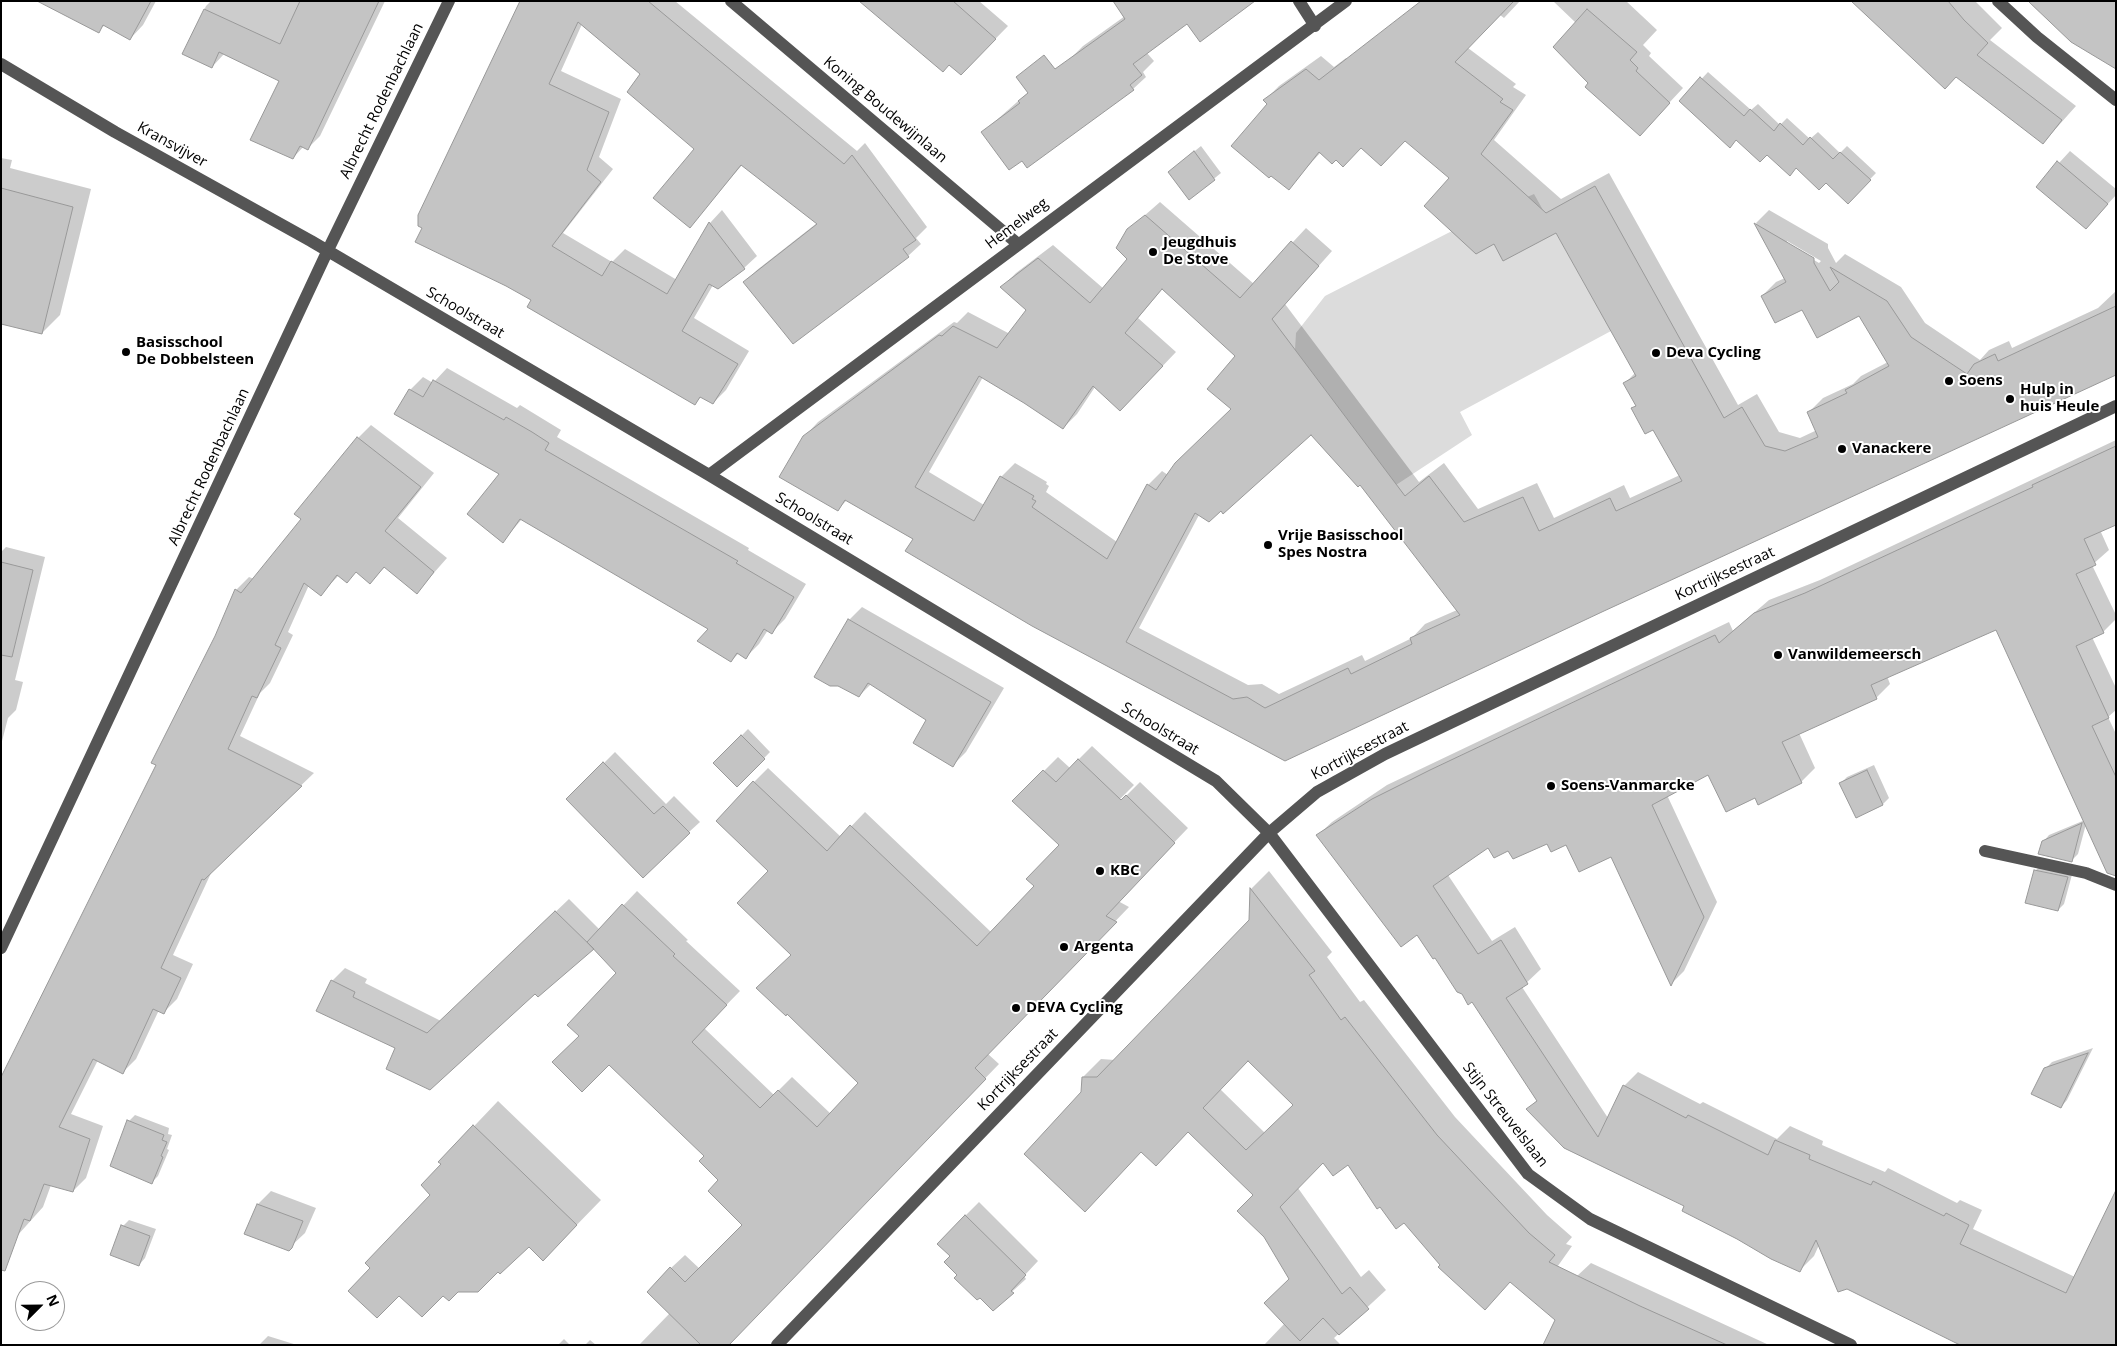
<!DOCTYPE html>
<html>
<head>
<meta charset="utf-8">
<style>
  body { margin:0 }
  #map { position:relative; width:2117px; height:1346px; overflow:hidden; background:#fff; font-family:"Open Sans",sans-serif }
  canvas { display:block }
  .frame { position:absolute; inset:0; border:2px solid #000; pointer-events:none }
  .north { position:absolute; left:15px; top:1281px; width:50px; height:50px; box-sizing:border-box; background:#fff; border:1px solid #999; border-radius:50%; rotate:67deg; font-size:14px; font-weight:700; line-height:20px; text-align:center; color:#000 }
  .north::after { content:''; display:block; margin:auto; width:18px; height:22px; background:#000; clip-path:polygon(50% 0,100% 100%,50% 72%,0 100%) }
</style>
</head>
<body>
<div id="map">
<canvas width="2117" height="1346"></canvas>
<div class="frame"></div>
<div class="north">N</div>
</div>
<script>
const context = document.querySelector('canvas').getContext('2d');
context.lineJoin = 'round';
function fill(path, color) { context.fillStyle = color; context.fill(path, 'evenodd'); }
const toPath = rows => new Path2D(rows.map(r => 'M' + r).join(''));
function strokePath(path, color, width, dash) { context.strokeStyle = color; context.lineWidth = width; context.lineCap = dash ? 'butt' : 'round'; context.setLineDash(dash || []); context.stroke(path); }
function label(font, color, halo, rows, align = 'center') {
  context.font = font + ' "Open Sans",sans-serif'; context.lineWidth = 4; context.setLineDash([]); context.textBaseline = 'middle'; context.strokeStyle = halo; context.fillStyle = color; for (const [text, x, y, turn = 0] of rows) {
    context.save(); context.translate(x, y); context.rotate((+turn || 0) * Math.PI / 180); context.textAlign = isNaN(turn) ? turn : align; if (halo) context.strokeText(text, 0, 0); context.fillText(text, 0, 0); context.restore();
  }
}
fill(toPath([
  [1534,194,1611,331,1460,412,1472,435,1396,485,1295,350,1296,333,1325,296,1450,232]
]), '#dcdcdc');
fill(toPath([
  [46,1,156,1,143,25,130,39,105,25,98,31],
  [211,1,385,1,320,136,308,148,304,146,293,158,280,80,224,54,212,67,184,53,206,6],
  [521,1,675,1,857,151,865,143,927,227,916,238,921,244,908,256,745,282,757,270,817,223,742,165,690,226,695,149,641,74,582,24,561,71,621,99,599,157,613,169,563,233,612,262,625,249,677,280,710,223,722,210,757,256,744,268,713,285,694,318,749,351,726,390,713,403,702,396,695,403,533,299],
  [861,1,979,1,1008,26,961,74],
  [1424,1,1520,1,1504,18,1500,15,1468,48,1516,84,1513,87,1526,95,1494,140,1561,199,1609,173,1738,405,1757,394,1779,432,1800,438,1817,430,1809,412,1823,398,1853,384,1861,376,1888,362,1859,314,1802,308,1762,296,1776,282,1785,278,1756,223,1769,210,1828,244,1828,248,1836,263,1845,254,1901,287,1925,323,1980,360,1989,350,2009,341,2012,348,2098,308,2116,291,2116,373,1603,610,1285,760,847,500,838,509,804,437,818,422,954,322,957,323,968,312,1010,334,1028,310,1002,287,1016,273,1053,245,1104,289,1129,259,1128,230,1160,202,1254,284,1306,228,1332,251,1285,304,1419,482,1444,463,1478,509,1537,483,1554,518,1624,485,1630,498,1680,475,1653,428,1633,409,1637,404,1625,383,1636,372,1557,232,1495,242,1450,178,1405,140,1361,146,1336,159,1321,152,1288,188,1269,104,1265,100,1279,86,1321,56,1334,67,1346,58,1360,69],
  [1787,241,1821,261,1819,263,1787,244],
  [1163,288,1237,356,1232,409,1168,475,1162,471,1148,485,1117,542,1046,492,1049,486,1046,484,1047,482,1015,463,1001,477,984,505,929,472,983,377,1025,402,1063,428,1077,414,1095,387,1134,396,1176,352,1138,318],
  [1311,433,1360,483,1457,610,1425,624,1412,638,1365,661,1362,655,1279,694,1262,684,1248,685,1139,628,1199,515,1221,510],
  [1553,1,1626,1,1657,30,1643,45,1651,53,1649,56,1683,88,1640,134,1590,83,1576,23],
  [1853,1,1975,1,2002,28,1990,40,2076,106,2043,143,1957,76],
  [1125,16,1187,22,1147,53,1154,61,1143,72,1146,77,1133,89,1022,159,983,132,1033,88,1070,59,1083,46],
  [1708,72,1751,110,1758,104,1780,125,1787,118,1810,139,1818,132,1840,153,1847,146,1876,173,1848,202,1826,181,1737,139,1681,101],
  [1201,146,1221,173,1189,199,1169,172],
  [2070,151,2116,189,2116,195,2097,216,2037,187],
  [1,158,12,160,10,168,91,189,60,315,42,333,1,323],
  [447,368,517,408,520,405,561,430,557,437,749,548,748,550,806,584,785,619,772,632,768,630,759,644,746,657,739,653,731,661,710,629,522,519,503,541,501,474,410,390,423,377,433,383],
  [371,425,434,473,398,518,447,558,417,592,386,566,370,582,357,571,339,575,321,594,309,585,288,632,293,635,270,683,260,693,240,736,314,773,212,871,173,955,193,964,177,999,163,1013,159,1010,136,1059,123,1072,98,1060,71,1114,103,1126,86,1178,73,1191,51,1185,43,1207,17,1236,158,765,236,590,249,577,254,579,303,519,358,438],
  [2116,440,2116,524,2100,530,2109,550,2092,565,2116,615,2116,619,2103,632,2092,637,2116,688,2116,710,2108,717,2116,734,2116,868,2086,824,2078,854,2072,860,2043,842,2049,835,2085,820,1997,628,1887,676,1890,684,1876,698,1799,733,1815,768,1801,782,1755,797,1709,773,1667,795,1717,902,1684,971,1671,984,1611,855,1567,843,1547,842,1508,849,1489,846,1448,875,1492,941,1515,927,1541,969,1522,987,1608,1118,1624,1086,1638,1072,1700,1104,1703,1102,1777,1139,1790,1126,1823,1141,1822,1145,1885,1172,1888,1168,1957,1203,1960,1200,1982,1210,1973,1229,2075,1277,2116,1345,1819,1245,1814,1256,1800,1270,1685,1206,1528,1109,1538,1099,1472,1000,1417,934,1318,835,1332,822,1387,785,1729,622,1733,631,1769,600,1820,580],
  [6,547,45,557,15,680,23,682,16,710,8,718,1,745,1,552],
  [862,607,1004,688,966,752,953,765,928,719,871,684,859,696,849,620],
  [748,729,770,752,737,786,715,763],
  [1092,746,1134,785,1120,799,1122,800,1140,782,1188,828,1118,901,1129,907,988,1054,999,1064,728,1345,639,1345,670,1313,671,1268,685,1255,700,1269,744,1225,706,1156,581,1036,618,973,594,948,535,992,397,1048,332,981,345,968,367,979,365,983,441,1021,569,899,600,930,637,891,688,940,686,941,740,991,704,1028,774,1095,792,1077,831,1114,860,1083,792,955,770,871,754,782,768,768,841,837,865,812,991,932,1036,886,1061,845,1014,801,1058,757,1070,768],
  [615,752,666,804,674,796,700,822,689,832,568,799],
  [1874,765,1889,798,1883,804,1841,783,1847,777],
  [2042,864,2073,871,2064,904,2058,910,2035,871],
  [1269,871,1332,952,1327,957,1360,1002,1364,1000,1455,1117,1547,1215,1572,1237,1566,1244,1572,1246,1548,1280,1510,1281,1442,1265,1404,1221,1348,1163,1323,1161,1298,1188,1361,1277,1369,1270,1386,1290,1334,1338,1341,1345,1264,1345,1285,1323,1291,1279,1255,1195,1188,1131,1083,1092,1083,1077,1101,1059,1115,1060,1250,921,1251,889],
  [1248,1059,1295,1105,1265,1133,1220,1089],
  [2093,1048,2067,1100,2061,1107,2045,1069,2052,1062],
  [498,1101,601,1200,567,1235,529,1246,498,1270,457,1291,443,1294,372,1268,432,1195,442,1164,440,1162],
  [135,1115,169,1128,168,1134,172,1135,167,1149,169,1150,158,1176,152,1182,129,1121],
  [271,1191,316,1208,305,1233,288,1249,245,1234,258,1204],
  [979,1202,1038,1261,1024,1276,1026,1279,993,1309,958,1275,952,1256,965,1216],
  [129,1220,156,1229,145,1258,139,1265,123,1226],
  [1591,1263,1769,1345,1545,1345,1577,1276],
  [268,1336,297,1345,259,1345],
  [564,1339,570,1345,558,1345],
  [590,1340,596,1345,585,1345]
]), '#0003');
const building = toPath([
  [37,1,151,1,130,40,103,25,99,33,37,1],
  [300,1,379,1,308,150,300,146,293,159,250,140,279,81,219,52,212,68,182,54,204,9,280,44,300,1],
  [520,1,648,1,844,164,852,155,916,240,903,249,909,257,793,344,743,282,817,224,741,165,690,228,653,198,694,149,627,92,640,74,578,22,549,84,609,112,587,170,601,182,552,246,602,276,611,261,667,294,709,222,745,269,718,289,709,284,682,331,738,364,713,404,700,397,695,405,527,307,531,300,506,286,415,242,422,228,418,226,418,215,520,1],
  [859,1,953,1,996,39,961,75,949,65,943,72,859,1],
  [1113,1,1255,1,1200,42,1187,24,1133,64,1142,75,1130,85,1134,90,1027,168,1022,161,1009,170,981,132,1020,103,1018,101,1028,93,1016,77,1044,55,1055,69,1125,19,1113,1],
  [1421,1,1514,1,1455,62,1503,99,1500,102,1513,110,1481,154,1546,213,1595,186,1724,418,1742,407,1765,446,1785,451,1818,437,1807,412,1847,393,1845,390,1889,366,1859,316,1817,338,1802,310,1775,323,1761,296,1786,282,1754,223,1814,258,1814,263,1830,291,1839,282,1830,267,1887,301,1911,337,1967,374,1974,364,1995,354,1998,361,2116,306,2116,375,1604,611,1285,761,1032,626,905,551,913,539,845,500,838,511,779,477,803,436,939,335,942,336,953,326,997,348,1026,310,1000,287,1038,258,1090,303,1127,259,1116,248,1127,229,1145,215,1240,298,1291,241,1319,266,1272,319,1405,496,1429,476,1464,522,1523,497,1539,531,1610,498,1616,511,1682,481,1653,430,1645,434,1631,408,1636,406,1623,383,1636,376,1556,233,1503,261,1494,244,1476,254,1424,206,1449,178,1405,141,1381,166,1361,148,1343,167,1336,160,1332,164,1319,152,1289,190,1271,176,1269,178,1231,146,1267,104,1263,100,1306,69,1319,80,1421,1],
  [1162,289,1235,356,1207,389,1231,409,1175,463,1156,490,1147,484,1107,559,1032,507,1036,501,1032,499,1034,496,1000,476,974,521,915,487,979,376,1024,403,1063,429,1093,386,1120,411,1163,366,1125,333,1162,289],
  [1311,435,1358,487,1360,485,1460,615,1410,638,1412,644,1351,674,1348,668,1265,708,1247,697,1233,699,1126,642,1195,513,1209,522,1221,511,1223,514,1311,435],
  [1851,1,1948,1,1964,20,1988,43,1977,55,2062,120,2043,144,1956,77,1945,89,1851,1],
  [2028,1,2116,1,2116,69,2071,42,2028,1],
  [1587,9,1637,52,1630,60,1638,68,1636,71,1670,103,1640,136,1585,87,1588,83,1553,47,1587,9],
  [1700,77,1744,116,1750,109,1774,131,1780,123,1803,145,1810,137,1833,159,1840,152,1871,180,1848,204,1826,183,1819,190,1796,168,1790,176,1767,155,1760,162,1736,140,1730,148,1679,101,1700,77],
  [1194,151,1215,180,1189,200,1168,172,1194,151],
  [2057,161,2108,204,2086,229,2036,187,2057,161],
  [1,188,73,207,42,334,1,324,1,188],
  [433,380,504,420,506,417,532,432,549,443,545,450,738,561,736,563,794,597,772,634,764,629,746,659,737,653,731,662,697,641,708,629,520,519,503,543,467,514,499,474,394,414,409,389,423,397,433,380],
  [357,437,421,487,385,531,434,572,417,594,384,567,370,584,356,572,347,583,337,575,321,596,304,583,275,645,281,648,257,698,252,696,228,749,302,786,204,880,202,879,161,968,181,978,164,1014,153,1009,123,1074,93,1059,59,1127,90,1139,73,1192,44,1184,30,1221,24,1219,5,1271,1,1270,1,1077,156,765,151,763,215,636,235,589,241,593,301,519,294,514,357,437],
  [2116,446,2116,525,2084,539,2096,565,2076,574,2104,633,2076,646,2109,718,2092,726,2116,777,2116,876,2107,873,1996,630,1871,685,1877,699,1782,742,1802,783,1758,805,1755,798,1726,812,1708,775,1652,805,1704,917,1671,986,1611,857,1579,872,1566,845,1551,852,1547,844,1513,859,1508,851,1494,858,1488,848,1433,886,1478,954,1501,940,1528,984,1506,998,1598,1137,1623,1085,1686,1118,1688,1115,1768,1155,1775,1140,1810,1155,1809,1159,1871,1185,1873,1181,1944,1216,1946,1213,1969,1225,1960,1244,2066,1293,2116,1190,2116,1345,1960,1345,1847,1289,1838,1292,1816,1240,1800,1272,1771,1259,1737,1239,1682,1211,1684,1206,1564,1148,1526,1109,1537,1101,1472,1002,1468,1005,1462,994,1457,992,1435,958,1433,959,1417,935,1401,947,1316,835,1372,799,1430,770,1715,635,1719,643,1754,613,1805,593,2033,487,2032,485,2116,446],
  [1,562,33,570,12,657,1,655,1,562],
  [848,619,991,702,953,767,913,743,926,720,868,683,859,697,838,686,830,686,814,677,848,619],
  [741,735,765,759,737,787,713,763,741,735],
  [1078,759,1121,800,1126,795,1175,843,1106,916,1117,922,975,1068,986,1079,729,1345,701,1345,647,1292,670,1267,685,1282,742,1225,708,1191,718,1180,699,1161,704,1156,609,1065,582,1092,552,1062,579,1036,567,1025,616,973,587,942,622,904,675,954,673,956,727,1005,692,1042,760,1108,778,1090,817,1127,858,1083,787,1014,786,1016,756,988,791,955,737,903,768,871,716,821,753,781,827,851,850,825,977,946,1034,886,1026,879,1059,845,1012,801,1043,770,1056,782,1078,759],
  [603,762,654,814,663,806,690,833,643,878,566,799,603,762],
  [1867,770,1883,805,1856,818,1839,783,1867,770],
  [2082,823,2072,862,2038,854,2042,841,2082,823],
  [2034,870,2068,877,2058,911,2025,903,2034,870],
  [1250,888,1315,971,1309,975,1341,1020,1345,1017,1437,1135,1529,1233,1555,1255,1549,1262,1640,1306,1727,1345,1543,1345,1555,1320,1510,1282,1485,1310,1438,1267,1440,1265,1404,1223,1396,1229,1380,1207,1377,1209,1348,1165,1333,1176,1323,1163,1280,1207,1342,1294,1350,1287,1369,1309,1339,1335,1323,1318,1300,1341,1264,1303,1289,1279,1264,1237,1237,1211,1253,1195,1188,1132,1156,1166,1141,1152,1085,1212,1024,1154,1081,1092,1082,1077,1097,1077,1249,920,1250,888],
  [1248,1061,1293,1105,1246,1150,1203,1108,1248,1061],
  [555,911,594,949,538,997,535,994,430,1090,386,1069,395,1048,316,1011,331,980,355,992,353,997,427,1033,555,911],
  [2088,1053,2061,1108,2031,1094,2044,1068,2088,1053],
  [127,1120,164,1135,162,1140,167,1142,161,1156,163,1157,152,1184,110,1166,127,1120],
  [473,1125,577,1225,543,1261,529,1247,500,1274,498,1272,478,1292,458,1292,449,1301,443,1296,422,1317,399,1296,377,1318,348,1291,370,1268,365,1263,430,1195,421,1185,441,1164,438,1162,473,1125],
  [257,1204,303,1221,292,1248,289,1251,244,1234,257,1204],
  [965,1215,1026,1275,1011,1291,1014,1293,993,1311,980,1298,977,1300,954,1278,957,1275,944,1262,950,1256,937,1244,965,1215],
  [121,1225,150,1236,139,1266,110,1255,121,1225]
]);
fill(building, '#c4c4c4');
strokePath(building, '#999', 1);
strokePath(toPath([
  [731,1,1018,244],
  [1299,1,1315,26],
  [1998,1,2037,37,2116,100],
  [1,64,115,132,311,241,709,475,1216,781,1269,833,1528,1174,1590,1219,1851,1345],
  [709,475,1346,1],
  [1985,851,2086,873,2116,885],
  [1,948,327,252,449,1],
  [777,1345,1269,833,1317,792,1385,754,2116,406]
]), '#555', 12);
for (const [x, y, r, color] of [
  [1153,252,5,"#000"],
  [126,352,5,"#000"],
  [1656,353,5,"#000"],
  [1949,381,5,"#000"],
  [2010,399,5,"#000"],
  [1842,449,5,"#000"],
  [1268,545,5,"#000"],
  [1778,655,5,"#000"],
  [1551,786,5,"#000"],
  [1100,871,5,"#000"],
  [1064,947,5,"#000"],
  [1016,1008,5,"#000"]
]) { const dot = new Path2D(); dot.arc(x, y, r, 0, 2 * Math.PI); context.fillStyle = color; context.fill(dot); strokePath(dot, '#fff', 2); }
label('15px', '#000', '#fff', [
  ["Albrecht Rodenbachlaan",382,101,-64],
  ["Koning Boudewijnlaan",885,110,40],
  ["Kransvijver",172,145,29],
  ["Hemelweg",1017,224,-37],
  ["Schoolstraat",465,313,30],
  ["Albrecht Rodenbachlaan",209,467,-65],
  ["Schoolstraat",814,519,31],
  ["Kortrijksestraat",1725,574,-25],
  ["Schoolstraat",1160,729,31],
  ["Kortrijksestraat",1360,751,-28],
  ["Kortrijksestraat",1018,1070,-46],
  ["Stijn Streuvelslaan",1505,1115,52]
]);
label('bold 15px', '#000', '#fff', [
  ["Jeugdhuis",1163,243],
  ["De Stove",1163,260],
  ["Basisschool",136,343],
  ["De Dobbelsteen",136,360],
  ["Deva Cycling",1666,353],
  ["Soens",1959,381],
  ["Hulp in",2020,390],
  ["huis Heule",2020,407],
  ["Vanackere",1852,449],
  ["Vrije Basisschool",1278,536],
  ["Spes Nostra",1278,553],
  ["Vanwildemeersch",1788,655],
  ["Soens-Vanmarcke",1561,786],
  ["KBC",1110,871],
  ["Argenta",1074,947],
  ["DEVA Cycling",1026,1008]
], 'left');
</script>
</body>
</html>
